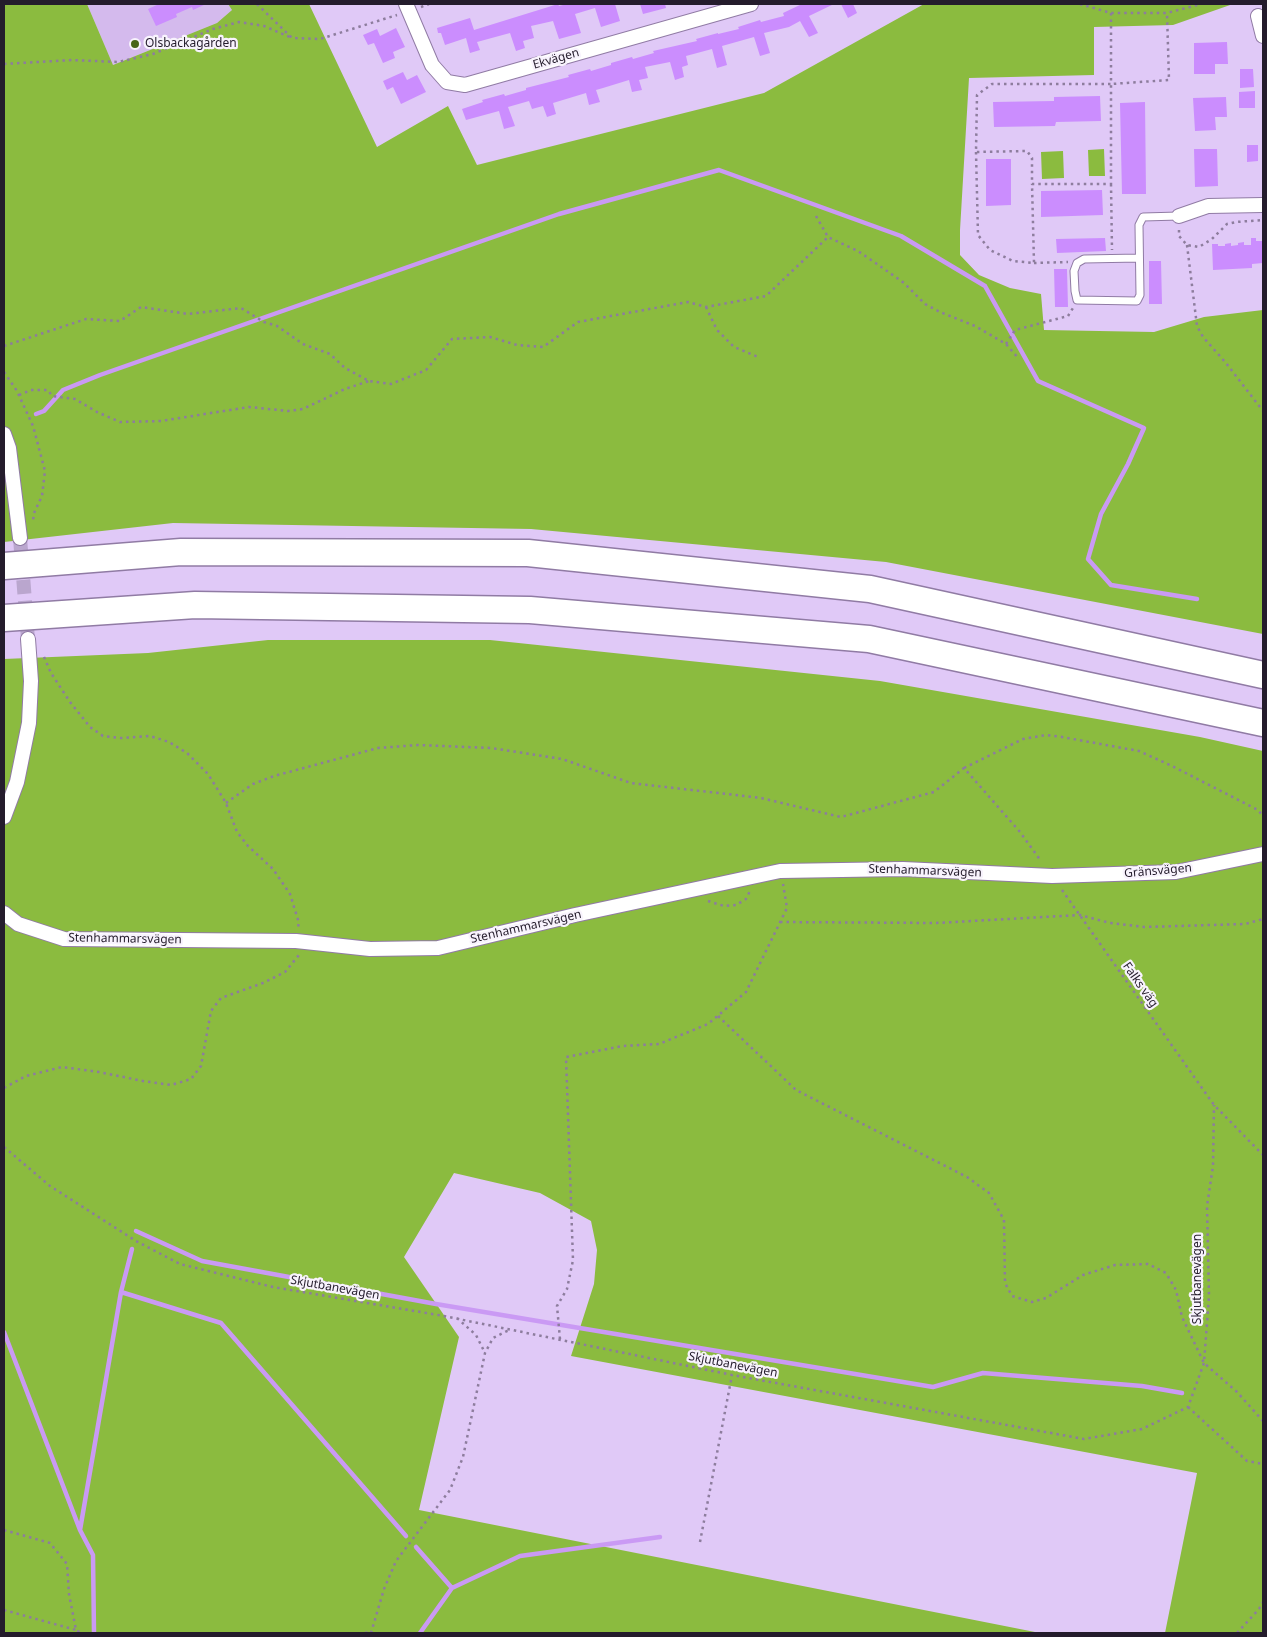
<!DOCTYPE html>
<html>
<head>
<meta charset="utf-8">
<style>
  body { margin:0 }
  #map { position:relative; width:1267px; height:1637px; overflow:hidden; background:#e0c9f7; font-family:"Noto Sans",sans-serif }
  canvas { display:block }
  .frame { position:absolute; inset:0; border:5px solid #241c2c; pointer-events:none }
</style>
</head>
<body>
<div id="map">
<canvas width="1267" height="1637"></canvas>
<div class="frame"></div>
</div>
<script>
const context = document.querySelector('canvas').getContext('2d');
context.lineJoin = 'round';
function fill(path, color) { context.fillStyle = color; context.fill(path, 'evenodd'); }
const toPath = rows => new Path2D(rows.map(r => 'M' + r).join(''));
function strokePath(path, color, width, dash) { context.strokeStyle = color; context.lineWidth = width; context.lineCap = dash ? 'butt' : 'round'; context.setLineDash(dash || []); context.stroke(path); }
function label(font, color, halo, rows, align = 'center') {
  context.font = font + ' "Noto Sans",sans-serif'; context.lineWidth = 4.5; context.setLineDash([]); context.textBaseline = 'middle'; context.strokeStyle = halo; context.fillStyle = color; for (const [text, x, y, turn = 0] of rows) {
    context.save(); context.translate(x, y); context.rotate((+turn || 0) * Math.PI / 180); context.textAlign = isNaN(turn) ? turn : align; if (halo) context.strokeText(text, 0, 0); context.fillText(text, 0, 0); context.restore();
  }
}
fill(toPath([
  [87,4,228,4,232,10,217,23,113,65]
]), '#d4baed');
fill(toPath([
  [4,4,87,4,113,65,217,23,232,10,228,4,309,4,377,147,448,106,477,165,764,93,924,4,1233,4,1173,25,1094,27,1094,75,969,78,960,230,960,255,979,275,1010,288,1041,294,1044,330,1154,332,1204,317,1263,310,1263,634,886,562,531,529,173,523,4,542],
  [1104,149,1105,176,1089,176,1088,150],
  [1063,151,1064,178,1042,179,1041,152],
  [268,640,490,640,880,681,1200,737,1263,751,1263,1633,1165,1633,1197,1473,571,1356,594,1284,597,1250,591,1221,540,1193,454,1173,404,1257,459,1337,419,1510,1040,1633,4,1633,4,659,148,653]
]), '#8bbb3f');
strokePath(toPath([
  [36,414,44,411,63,390,100,375,559,214,719,170,901,236,985,286,1038,381,1144,428,1128,464,1101,514,1088,559,1111,585,1197,599],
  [136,1231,202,1261,436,1304,933,1387,983,1373,1142,1386,1182,1393],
  [121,1292,221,1323,406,1536],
  [4,1332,80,1530,93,1555,94,1633],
  [80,1530,121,1292,132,1249],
  [416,1547,452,1588],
  [420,1633,452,1588,520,1556,660,1537]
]), '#ca9af4', 4.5);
fill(toPath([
  [159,4,206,4,193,10,192,7,176,14,177,17,156,26,148,9],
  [558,4,559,6,567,4,615,4,620,21,601,27,595,8,575,14,581,33,559,39,553,21,531,26,534,38,523,41,525,48,516,51,510,33,477,42,480,50,470,53,466,38,445,45,441,33,438,33,437,28,470,18,474,30],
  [640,4,665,4,666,8,643,14],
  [802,4,834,4,809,16,818,33,809,37,800,21,789,27,764,33,770,53,760,56,754,37,722,46,727,65,717,68,712,49,686,56,688,65,682,67,684,77,675,80,670,62,645,67,648,78,639,80,642,90,632,92,629,80,603,88,596,90,600,102,589,105,586,93,553,103,556,114,547,117,543,106,532,109,529,101,508,107,515,126,504,129,499,111,466,120,462,109,483,102,482,100,504,94,505,96,526,90,526,88,569,77,568,75,590,69,591,71,611,65,611,63,632,57,633,59,654,53,653,51,697,41,696,39,718,33,718,34,739,29,738,27,760,20,761,22,784,16,783,13],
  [841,4,853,4,857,13,848,18],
  [396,28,405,47,393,52,395,58,383,63,374,43,368,45,363,35,377,29,380,36],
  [1227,42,1228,64,1215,64,1215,74,1194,74,1194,43],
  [1240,69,1253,69,1254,87,1240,88],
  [403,72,407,80,417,75,426,92,401,104,393,87,387,90,383,81],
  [1255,91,1255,108,1239,108,1239,92],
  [1100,96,1101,121,1056,122,1055,126,994,127,993,102,1054,101,1054,97],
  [1226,97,1227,117,1215,117,1216,130,1195,131,1193,98],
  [1145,102,1146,194,1122,194,1120,103],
  [1247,145,1258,145,1258,161,1247,162],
  [1194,149,1217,149,1218,186,1195,187],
  [986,159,1011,159,1011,205,986,206],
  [1102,190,1103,215,1041,217,1041,191],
  [1105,238,1106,251,1057,253,1056,239],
  [1251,238,1256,238,1256,241,1263,241,1263,263,1252,264,1252,268,1213,270,1212,244,1218,244,1218,246,1225,246,1225,244,1231,243,1231,246,1238,245,1238,243,1244,242,1244,245,1251,245],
  [1149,261,1161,261,1162,304,1149,304],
  [1054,269,1067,269,1068,307,1055,307]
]), '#cb8dfe');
strokePath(toPath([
  [20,538,28,639]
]), '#baa6ce', 14, [14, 7]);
const lane = toPath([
  [1139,258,1084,259,1077,263,1074,271,1075,291,1077,300,1137,301,1140,295,1139,225,1143,217,1179,216]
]);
const street = toPath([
  [406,4,432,65,447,82,465,85,751,4],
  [1258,16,1263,36],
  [1179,216,1208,206,1263,205],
  [4,434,9,448,20,538],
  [4,817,17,782,29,723,31,681,28,639],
  [4,913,18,924,64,939,296,941,370,949,438,948,575,915,780,871,903,869,1052,876,1176,872,1263,854]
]);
const highway = toPath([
  [4,566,181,552,528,553,870,589,1263,675],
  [4,618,195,605,530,610,869,639,1263,723]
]);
strokePath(lane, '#907ba4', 9);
strokePath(street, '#907ba4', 16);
strokePath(highway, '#907ba4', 29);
strokePath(toPath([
  [257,4,292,38,320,39,397,15],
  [1080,4,1111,13,1167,13,1201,4],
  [421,7,429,4],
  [1111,13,1111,84,992,84,977,95,976,152,1027,151,1032,158,1032,184,1111,184,1111,84,1169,80,1167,13],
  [4,64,72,60,118,62,153,54,213,29,239,22,264,26,292,38],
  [976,152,978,235,990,250,1013,261,1034,263,1032,184],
  [1111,184,1112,250],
  [816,216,828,237,858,251,877,264,904,283,925,304,940,312,975,326,1006,344,1019,359],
  [1179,230,1179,236,1187,245,1199,247,1212,239,1227,224,1236,222,1263,220],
  [1187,245,1197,326,1203,337,1226,363,1263,411],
  [1034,263,1068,262],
  [706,307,717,330,734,347,758,357],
  [1006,344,1015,330,1068,316,1073,308],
  [4,346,86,319,120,321,141,307,188,314,241,308,264,322,277,326,303,344,330,354,345,368,369,381,391,384,426,370,452,339,490,337,517,345,543,347,578,322,688,302,706,307,766,296,828,237],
  [4,372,17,391,33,426,45,471,42,496,34,513,33,521],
  [19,395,31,390,48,390,52,396,75,399,97,412,120,422,161,421,249,407,288,411,303,409,345,389,369,381],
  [44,657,51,673,70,702,90,727,103,736,121,738,150,736,169,742,187,753,208,774,226,803,237,832,248,846,273,869,290,894,299,923,298,927],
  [964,768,1023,739,1046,735,1062,737,1139,751,1172,766,1258,810,1263,816],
  [226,803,253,784,274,776,378,748,418,745,491,748,562,759,631,783,761,798,841,817,934,792,964,768,1020,832,1041,861],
  [1062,890,1214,1105,1263,1155],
  [708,901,724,906,736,905,746,899,750,891],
  [780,922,936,923,1080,915,1110,923,1144,927,1245,924,1263,919],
  [718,1016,796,1090,967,1177,989,1193,1004,1220,1005,1283,1012,1296,1032,1302,1046,1298,1083,1275,1115,1265,1148,1264,1166,1273,1176,1290,1182,1317,1204,1363,1237,1392,1263,1421],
  [4,1088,26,1076,62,1067,99,1072,143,1081,171,1085,191,1079,201,1066,211,1011,221,998,263,983,285,972,299,955],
  [4,1147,50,1186,136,1241,180,1264,273,1287,444,1316,732,1375,1084,1439,1142,1429,1188,1407,1204,1363,1209,1296,1207,1206,1213,1166,1214,1105],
  [457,1318,476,1335,485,1353],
  [560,1339,557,1306,567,1289,573,1260,566,1057,622,1046,659,1044,708,1024,746,992,787,908,783,884],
  [1188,1407,1247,1461,1263,1464],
  [4,1530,50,1543,67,1564,69,1594,76,1630,81,1633],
  [700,1542,732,1375],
  [4,1610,76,1630],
  [365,1633,371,1632],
  [371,1633,384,1589,396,1561,450,1490,463,1457,485,1353,493,1338,509,1330],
  [1237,1633,1259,1609,1263,1602]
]), '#8d7d9d', 2.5, [2.5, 4]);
strokePath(lane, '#fff', 7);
strokePath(street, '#fff', 14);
strokePath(highway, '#fff', 26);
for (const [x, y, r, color] of [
  [135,44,5,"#486517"]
]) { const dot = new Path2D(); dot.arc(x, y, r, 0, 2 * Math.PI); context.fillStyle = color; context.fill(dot); strokePath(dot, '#f8f3fd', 2); }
label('12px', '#241c2c', '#f8f3fd', [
  ["Olsbackagården",145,44]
], 'left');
label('12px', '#241c2c', '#f8f3fd', [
  ["Ekvägen",556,59,-16],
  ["Stenhammarsvägen",925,871,2],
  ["Gränsvägen",1158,871,-5],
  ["Stenhammarsvägen",526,927,-13],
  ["Stenhammarsvägen",125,939,1],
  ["Falks väg",1140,985,55],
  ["Skjutbanevägen",1198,1279,-90],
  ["Skjutbanevägen",335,1288,10],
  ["Skjutbanevägen",733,1365,11]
]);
</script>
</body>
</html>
